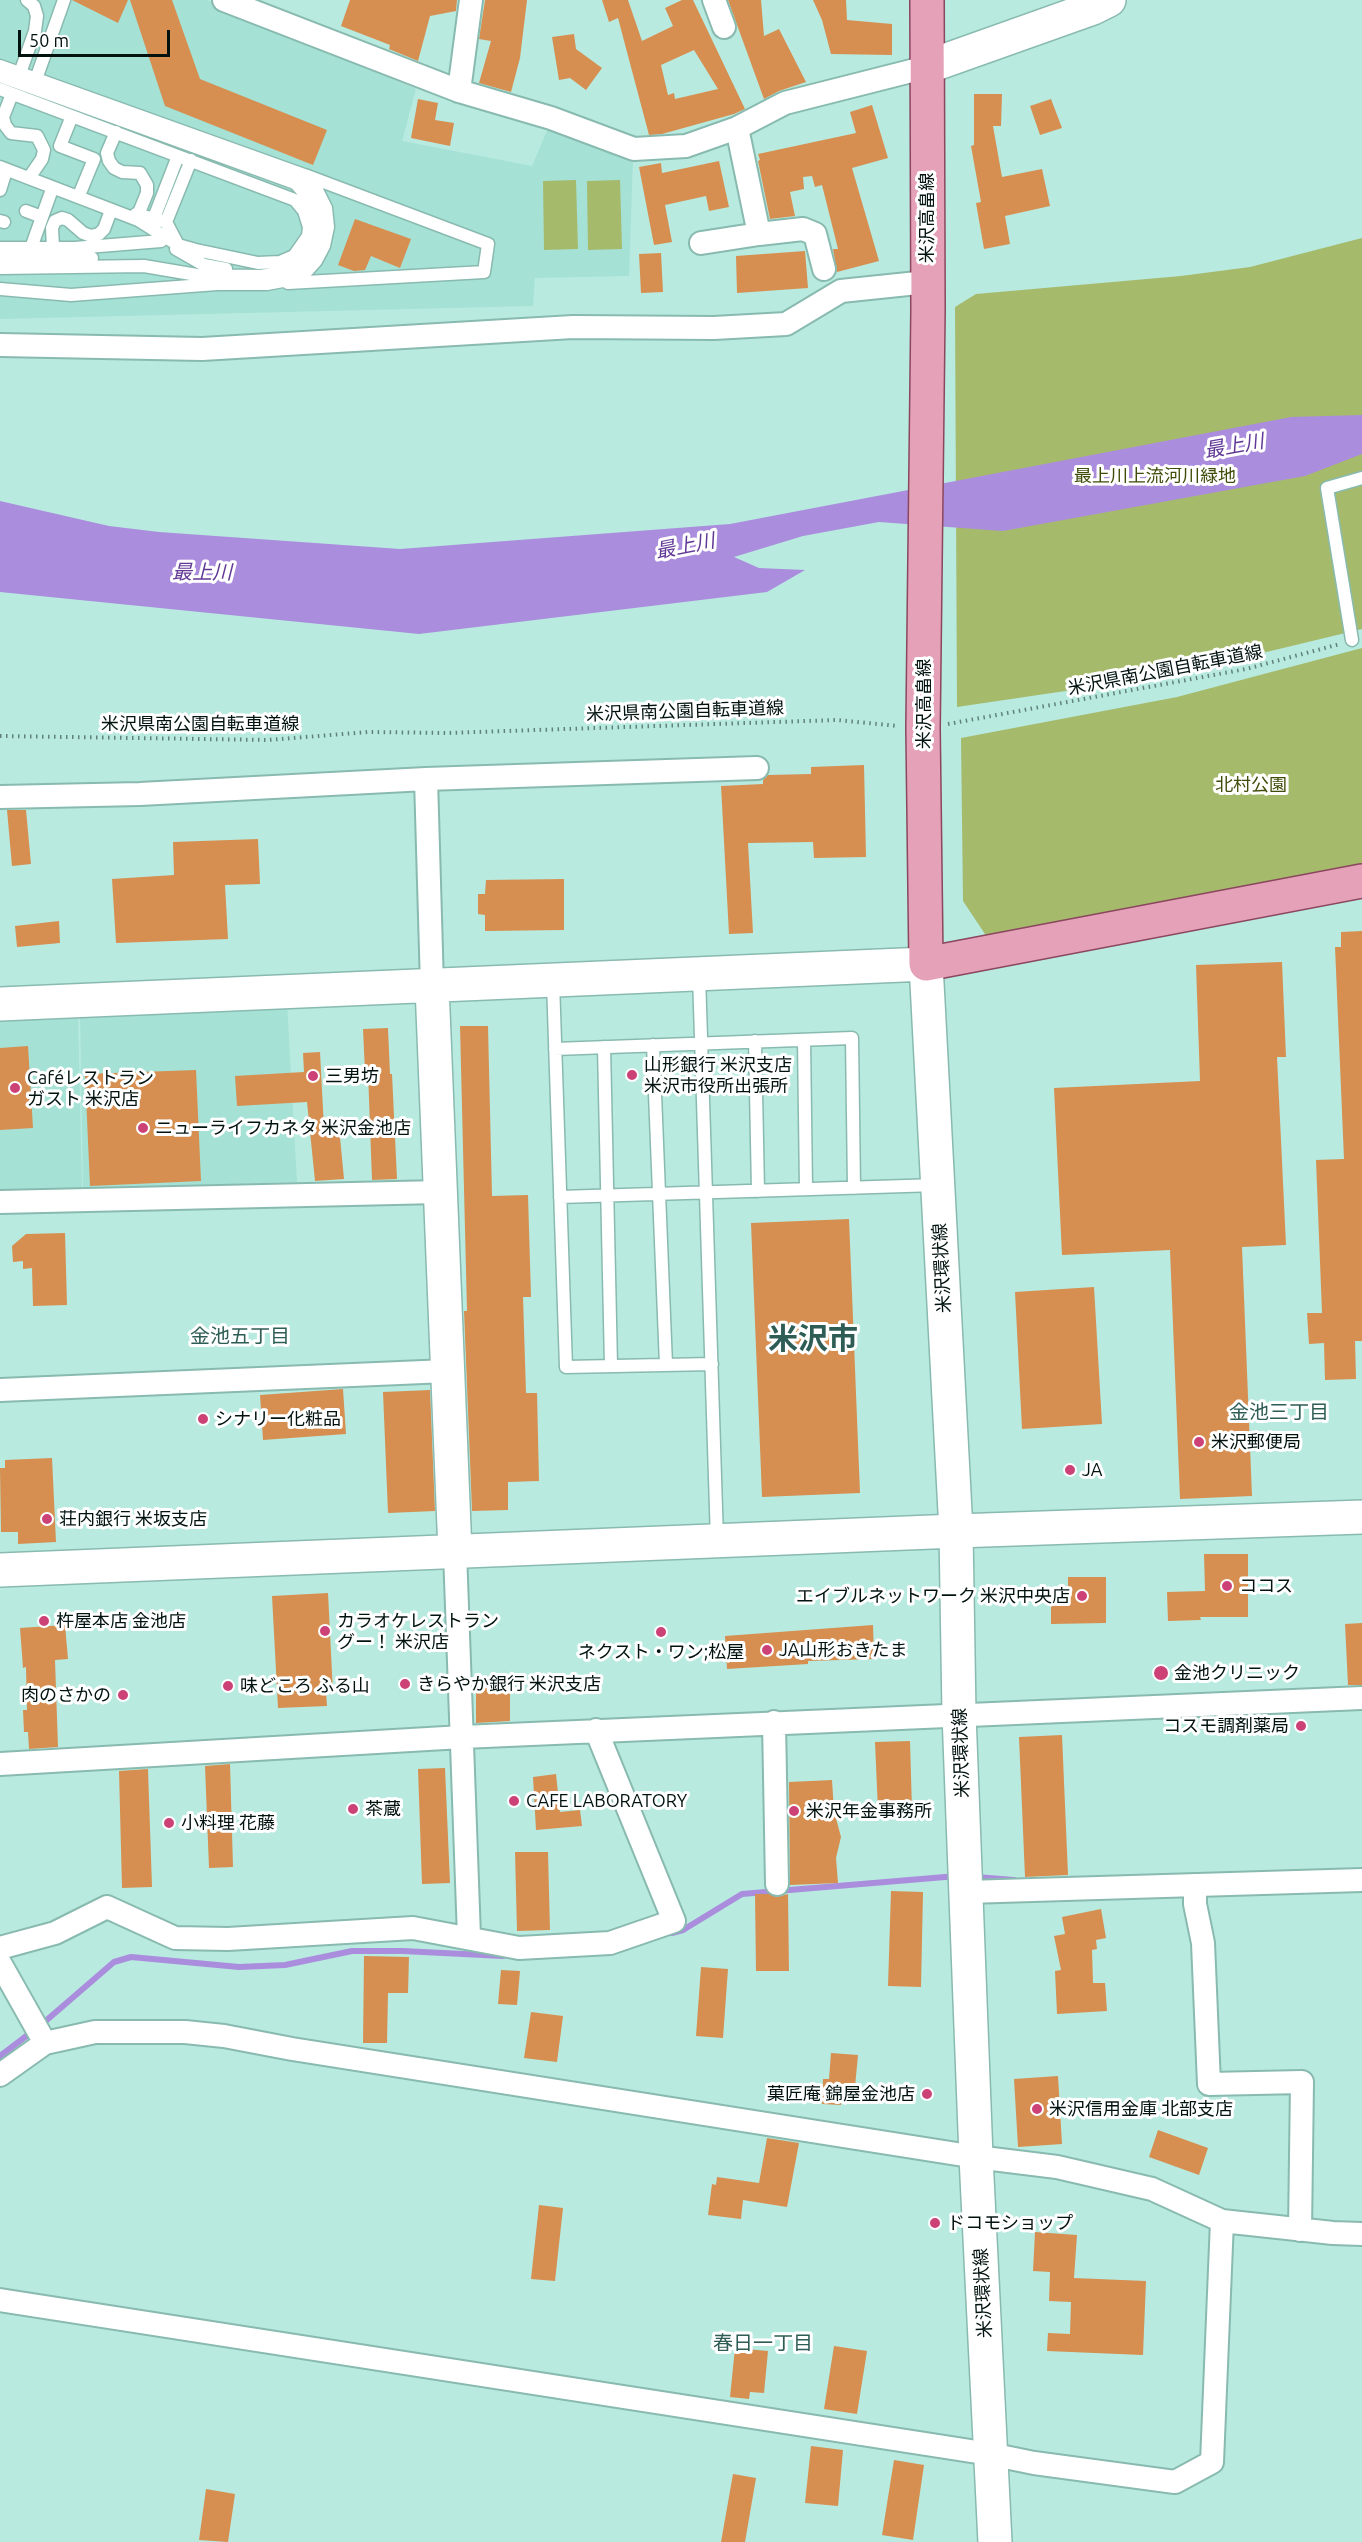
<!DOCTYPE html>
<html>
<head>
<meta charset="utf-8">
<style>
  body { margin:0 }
  #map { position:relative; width:1362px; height:2542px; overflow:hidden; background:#b8eae0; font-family:Ubuntu,sans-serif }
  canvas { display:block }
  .scale { position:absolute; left:18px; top:30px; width:152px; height:27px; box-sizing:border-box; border:3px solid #01120f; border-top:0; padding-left:8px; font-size:18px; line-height:21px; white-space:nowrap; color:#01120f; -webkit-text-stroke:4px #fff; paint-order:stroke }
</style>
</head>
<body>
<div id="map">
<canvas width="1362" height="2542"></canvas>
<div class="scale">50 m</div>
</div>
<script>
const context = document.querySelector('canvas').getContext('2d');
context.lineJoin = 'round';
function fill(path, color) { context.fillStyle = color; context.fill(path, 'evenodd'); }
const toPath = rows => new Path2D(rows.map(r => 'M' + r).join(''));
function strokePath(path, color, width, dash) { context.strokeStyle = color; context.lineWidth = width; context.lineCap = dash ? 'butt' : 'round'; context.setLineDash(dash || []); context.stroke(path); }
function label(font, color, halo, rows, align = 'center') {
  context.font = font + ' Ubuntu,"Noto Sans JP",sans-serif'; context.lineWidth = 6; context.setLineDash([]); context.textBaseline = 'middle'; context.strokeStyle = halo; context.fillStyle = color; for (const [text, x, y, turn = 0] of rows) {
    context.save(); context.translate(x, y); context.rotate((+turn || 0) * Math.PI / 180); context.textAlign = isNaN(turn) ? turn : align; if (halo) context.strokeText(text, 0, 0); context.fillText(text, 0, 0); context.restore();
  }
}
fill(toPath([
  [0,0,207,0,416,89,402,141,532,166,549,126,633,157,629,276,535,278,533,306,0,319],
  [287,1003,297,1182,83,1189,80,1011],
  [78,1011,82,1190,0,1191,0,1012]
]), '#a5e1d5');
fill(toPath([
  [576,180,578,249,544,250,543,181],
  [620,180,622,249,588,250,587,181],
  [1362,238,1362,629,1167,676,957,707,955,307,976,294,1181,276,1250,267],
  [1362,648,1362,868,991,943,963,901,961,738,1177,697]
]), '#a6ba6c');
fill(toPath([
  [1362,415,1362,454,1305,476,1003,531,879,522,803,536,734,557,759,568,805,570,767,592,419,634,0,592,0,501,109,526,159,532,400,549,730,524,1291,417]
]), '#ab8ddd');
strokePath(toPath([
  [976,1877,1014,1880],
  [672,1933,683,1930,742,1894,957,1876],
  [41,2025,114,1962,131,1957,239,1967,285,1965,352,1951,403,1951,503,1956],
  [0,2056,33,2031]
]), '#ab8ddd', 6);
fill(toPath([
  [72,0,128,0,118,23],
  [130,0,172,0,200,79,327,130,313,165,165,106],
  [350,0,457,0,456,11,430,16,418,61,389,49,390,45,341,26],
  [485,0,527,0,520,58,511,92,479,83,491,41,479,39],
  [602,0,628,0,642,41,673,26,665,8,682,0,693,0,745,109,734,114,662,134,649,135,618,18,609,22],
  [694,50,718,89,675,99,674,93,668,95,661,65],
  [728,0,761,0,764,36,779,29,806,82,779,91,764,99],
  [813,0,846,0,847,20,892,24,892,55,831,54,822,20],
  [574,34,576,49,602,68,586,90,570,78,559,80,552,37],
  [974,94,1002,94,1001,126,993,126,1002,177,1042,169,1050,206,1005,216,1010,244,984,249,976,203,981,202,971,146,974,145],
  [418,99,438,103,435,120,454,123,450,146,411,138],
  [1051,99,1062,128,1040,135,1030,106],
  [872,105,888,158,852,168,879,261,837,272,833,249,838,249,822,185,815,187,812,176,803,177,804,189,790,192,795,216,770,219,758,161,760,160,758,154,856,133,850,112],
  [719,161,729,207,709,211,706,196,665,205,672,242,654,245,639,167,661,163,662,173],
  [355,219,411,239,400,268,371,256,365,270,354,271,338,265],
  [805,251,808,288,737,293,736,256],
  [661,253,663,292,641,293,639,254],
  [864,765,866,857,814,858,813,842,748,843,753,933,729,934,721,786,763,784,763,780,768,775,811,774,811,767],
  [7,810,26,810,31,864,12,866],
  [258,839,260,884,225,885,228,939,116,943,112,879,174,875,173,842],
  [564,879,564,930,485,931,485,915,478,914,478,894,485,894,486,880],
  [59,921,60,943,17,947,15,926],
  [1362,931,1362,1341,1355,1341,1356,1379,1325,1380,1324,1343,1309,1344,1307,1313,1322,1313,1316,1160,1344,1159,1335,947,1341,947,1341,932],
  [1282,962,1286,1057,1277,1057,1286,1245,1242,1247,1252,1496,1180,1499,1170,1250,1062,1255,1054,1088,1200,1081,1196,965],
  [460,1026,488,1026,492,1196,528,1195,531,1297,523,1297,526,1393,537,1393,539,1481,508,1482,508,1510,472,1511,464,1311,467,1311],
  [388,1028,390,1074,392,1074,397,1179,372,1180,368,1072,365,1072,363,1029],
  [28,1046,33,1128,0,1130,0,1048],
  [320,1052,324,1128,339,1127,344,1179,315,1181,307,1102,237,1106,235,1076,304,1072,303,1053],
  [196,1070,201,1181,90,1186,85,1074],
  [849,1219,860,1493,762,1497,751,1223],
  [65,1233,67,1305,33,1306,32,1268,23,1269,23,1261,13,1262,12,1246,26,1234],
  [1094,1287,1102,1424,1022,1429,1015,1292],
  [343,1389,346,1434,263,1440,260,1395],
  [430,1390,435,1511,388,1513,383,1392],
  [52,1458,56,1542,18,1544,18,1532,1,1532,0,1468,5,1468,5,1460],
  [1204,1554,1248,1554,1248,1617,1200,1617,1201,1620,1168,1621,1167,1592,1205,1591],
  [1068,1577,1106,1577,1106,1623,1051,1624,1051,1590,1068,1590],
  [328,1593,333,1693,326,1693,327,1706,278,1708,272,1596],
  [1362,1623,1362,1685,1348,1685,1345,1624],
  [65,1625,68,1659,55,1660,58,1747,29,1749,28,1732,24,1732,23,1710,27,1710,26,1667,23,1668,20,1628],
  [873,1625,874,1659,808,1661,808,1664,727,1669,725,1636],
  [476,1682,491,1682,491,1687,495,1687,495,1690,510,1690,510,1721,476,1723],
  [1062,1735,1068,1875,1025,1877,1019,1737],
  [910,1741,912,1810,878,1811,875,1742],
  [230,1764,233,1867,209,1868,205,1766],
  [445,1768,450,1883,422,1884,418,1769],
  [148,1769,152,1887,122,1888,119,1771],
  [556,1774,560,1812,580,1810,582,1826,536,1830,533,1777],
  [832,1780,834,1811,841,1837,836,1858,838,1883,790,1885,789,1782],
  [515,1852,548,1852,550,1930,517,1931],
  [891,1891,923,1892,921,1987,888,1986],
  [755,1894,769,1894,777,1897,788,1894,789,1971,756,1971],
  [1101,1909,1106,1938,1096,1940,1097,1949,1092,1950,1093,1983,1105,1983,1107,2011,1057,2014,1055,1971,1061,1970,1054,1936,1065,1934,1062,1917],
  [364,1956,409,1957,408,1993,388,1993,387,2043,363,2043],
  [701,1967,728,1969,723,2038,696,2036],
  [501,1970,520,1971,517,2005,498,2004],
  [531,2012,563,2016,557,2062,524,2058],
  [831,2053,858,2055,855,2087,842,2086,841,2105,822,2104,823,2079,829,2079],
  [1058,2076,1062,2144,1018,2147,1014,2079],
  [1158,2130,1208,2148,1199,2175,1149,2157],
  [767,2138,799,2143,787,2207,743,2200,741,2219,708,2215,712,2184,716,2185,717,2177,759,2183],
  [539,2205,563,2208,555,2281,531,2279],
  [1035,2232,1077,2235,1074,2278,1146,2281,1143,2355,1047,2351,1048,2333,1070,2334,1071,2302,1049,2301,1050,2272,1033,2271],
  [834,2346,867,2351,857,2414,824,2409],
  [735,2348,768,2351,764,2393,750,2392,749,2399,730,2397],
  [811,2446,843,2450,838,2506,805,2503],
  [894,2460,924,2465,913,2540,882,2535],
  [733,2474,756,2478,745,2542,721,2542],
  [206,2489,235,2494,228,2542,199,2540]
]), '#d68f50');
const lane = toPath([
  [0,66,304,175,317,190,326,208,328,227,324,246,316,261,307,271,288,280,267,284,217,284,71,295,0,289],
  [20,73,35,31,37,16,34,6,27,0],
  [0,76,295,183,306,195,315,211,319,229,316,243,309,255,299,264,282,273,260,276,197,275,144,266,0,268],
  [36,79,64,0],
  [0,89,295,200,304,211,309,227,308,236,294,256,280,262,258,263,196,250,178,245,138,220,0,167],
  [12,94,3,117,5,125,11,133,37,136,44,150,42,159,31,175],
  [72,116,60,146,94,159,80,193],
  [116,132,107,153,109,161,114,168,122,172,140,173,147,185,147,193,138,215],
  [0,190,5,174],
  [26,211,42,217],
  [136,214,166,222,177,243],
  [154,218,178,156],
  [0,221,4,222],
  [166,222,191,160],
  [53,247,52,228,55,221,62,218,68,220,83,233,91,236,99,234,104,229,110,213],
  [0,248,75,248,161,241],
  [31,248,51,192],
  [176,249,204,265,226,269],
  [0,258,92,258],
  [288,283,484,272,488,244,305,175],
  [1352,640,1327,488,1362,478],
  [699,975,717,1540],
  [553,982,566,1367,712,1364],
  [804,1040,806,1189],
  [755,1041,758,1191],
  [653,1045,666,1365],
  [604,1047,611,1366],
  [555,1049,852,1038,854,1188],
  [560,1197,937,1185]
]);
const street = toPath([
  [224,0,459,91,551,118,634,149,686,146,737,128,785,103,927,67],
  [714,0,724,27],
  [459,91,471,0],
  [759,234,803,229,815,234,824,269],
  [701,243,759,234,737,128],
  [0,345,202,349,573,327,714,328,786,324,841,291,927,282],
  [426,779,432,986],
  [0,797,140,794,426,779,757,768],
  [0,1202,439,1192],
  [0,1390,447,1371],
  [455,1552,469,1937],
  [774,1722,777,1884],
  [0,1764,462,1737,1362,1698],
  [1195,1885,1195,1904,1203,1943,1209,2084,1302,2082,1300,2230],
  [967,1892,1362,1880],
  [0,1948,55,1933,107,1907,175,1938,228,1939,413,1928,519,1948,610,1943,674,1921,596,1730],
  [0,1963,45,2043],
  [0,2075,45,2043,95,2032,185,2032,224,2036,292,2049,976,2157,1057,2167,1152,2189,1222,2221,1333,2233,1362,2234],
  [0,2300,990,2454,1034,2463,1175,2482,1212,2462,1222,2221]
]);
const secondary = toPath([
  [927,67,1093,8,1109,0],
  [432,986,455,1552],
  [0,1004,926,964,956,1531,959,1714,976,2157,995,2542],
  [0,1570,956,1531,1362,1517]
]);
const primary = toPath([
  [927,0,928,310,923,728,926,964,1362,881]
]);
strokePath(lane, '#89bab0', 15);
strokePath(street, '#89bab0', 26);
strokePath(secondary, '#89bab0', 36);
strokePath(primary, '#8a475e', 36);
strokePath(toPath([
  [948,724,1246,669,1340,644],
  [0,736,268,740,368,732,447,733,837,720,898,726]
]), '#60827b', 4, [1.5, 4.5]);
strokePath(lane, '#fff', 12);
strokePath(street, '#fff', 22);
strokePath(secondary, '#fff', 33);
strokePath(primary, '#e5a1b8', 33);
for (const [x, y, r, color] of [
  [632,1075,6,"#cc4277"],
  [313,1076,6,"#cc4277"],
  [15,1088,6,"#cc4277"],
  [143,1128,6,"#cc4277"],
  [203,1419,6,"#cc4277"],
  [1199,1442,6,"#cc4277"],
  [1070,1470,6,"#cc4277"],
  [47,1519,6,"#cc4277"],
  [1227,1586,6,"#cc4277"],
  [1082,1596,6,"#cc4277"],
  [44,1621,6,"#cc4277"],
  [325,1631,6,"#cc4277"],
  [661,1632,6,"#cc4277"],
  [767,1650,6,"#cc4277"],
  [1161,1673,8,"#cc4277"],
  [405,1684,6,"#cc4277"],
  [228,1686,6,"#cc4277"],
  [123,1695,6,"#cc4277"],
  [1301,1726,6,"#cc4277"],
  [514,1801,6,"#cc4277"],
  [353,1809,6,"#cc4277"],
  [794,1811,6,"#cc4277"],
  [169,1823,6,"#cc4277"],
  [927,2094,6,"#cc4277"],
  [1037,2109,6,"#cc4277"],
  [935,2223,6,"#cc4277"]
]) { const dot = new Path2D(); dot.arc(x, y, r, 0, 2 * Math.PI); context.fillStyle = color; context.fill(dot); strokePath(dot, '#fff', 2); }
label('18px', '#01120f', '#fff', [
  ["米沢高畠線",927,218,-90],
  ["米沢県南公園自転車道線",1165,670,-11],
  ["米沢高畠線",924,704,-90],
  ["米沢県南公園自転車道線",685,711,-2],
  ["米沢県南公園自転車道線",200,724],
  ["米沢環状線",942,1268,-93],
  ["米沢環状線",961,1753,-92],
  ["米沢環状線",983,2293,-93]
]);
label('18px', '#404d0a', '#fff', [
  ["最上川上流河川緑地",1155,476],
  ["北村公園",1251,785]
]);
label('18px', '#01120f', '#fff', [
  ["山形銀行 米沢支店",644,1065],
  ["米沢市役所出張所",644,1086],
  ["三男坊",325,1076],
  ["Caféレストラン",27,1078],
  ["ガスト 米沢店",27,1099],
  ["ニューライフカネタ 米沢金池店",155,1128],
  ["シナリー化粧品",215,1419],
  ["米沢郵便局",1211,1442],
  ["JA",1082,1470],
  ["荘内銀行 米坂支店",59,1519],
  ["ココス",1239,1586],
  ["エイブルネットワーク 米沢中央店",1070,1596,"right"],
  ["杵屋本店 金池店",56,1621],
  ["カラオケレストラン",337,1621],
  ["グー！ 米沢店",337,1642],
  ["JA山形おきたま",779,1650],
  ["ネクスト・ワン;松屋",661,1652,"center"],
  ["金池クリニック",1174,1673],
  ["きらやか銀行 米沢支店",417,1684],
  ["味どころ ふる山",240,1686],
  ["肉のさかの",111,1695,"right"],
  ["コスモ調剤薬局",1289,1726,"right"],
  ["CAFE LABORATORY",526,1801],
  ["茶蔵",365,1809],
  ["米沢年金事務所",806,1811],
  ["小料理 花藤",181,1823],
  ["菓匠庵 錦屋金池店",915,2094,"right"],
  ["米沢信用金庫 北部支店",1049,2109],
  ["ドコモショップ",947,2223]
], 'left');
label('italic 20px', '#613996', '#fff', [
  ["最上川",1234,446,-10],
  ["最上川",685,546,-11],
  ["最上川",202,572]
]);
label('20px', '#2e5d55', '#fff', [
  ["金池五丁目",240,1336],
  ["金池三丁目",1279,1412],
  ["春日一丁目",763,2343]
]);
label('bold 30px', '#2e5d55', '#fff', [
  ["米沢市",813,1339]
]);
</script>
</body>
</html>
